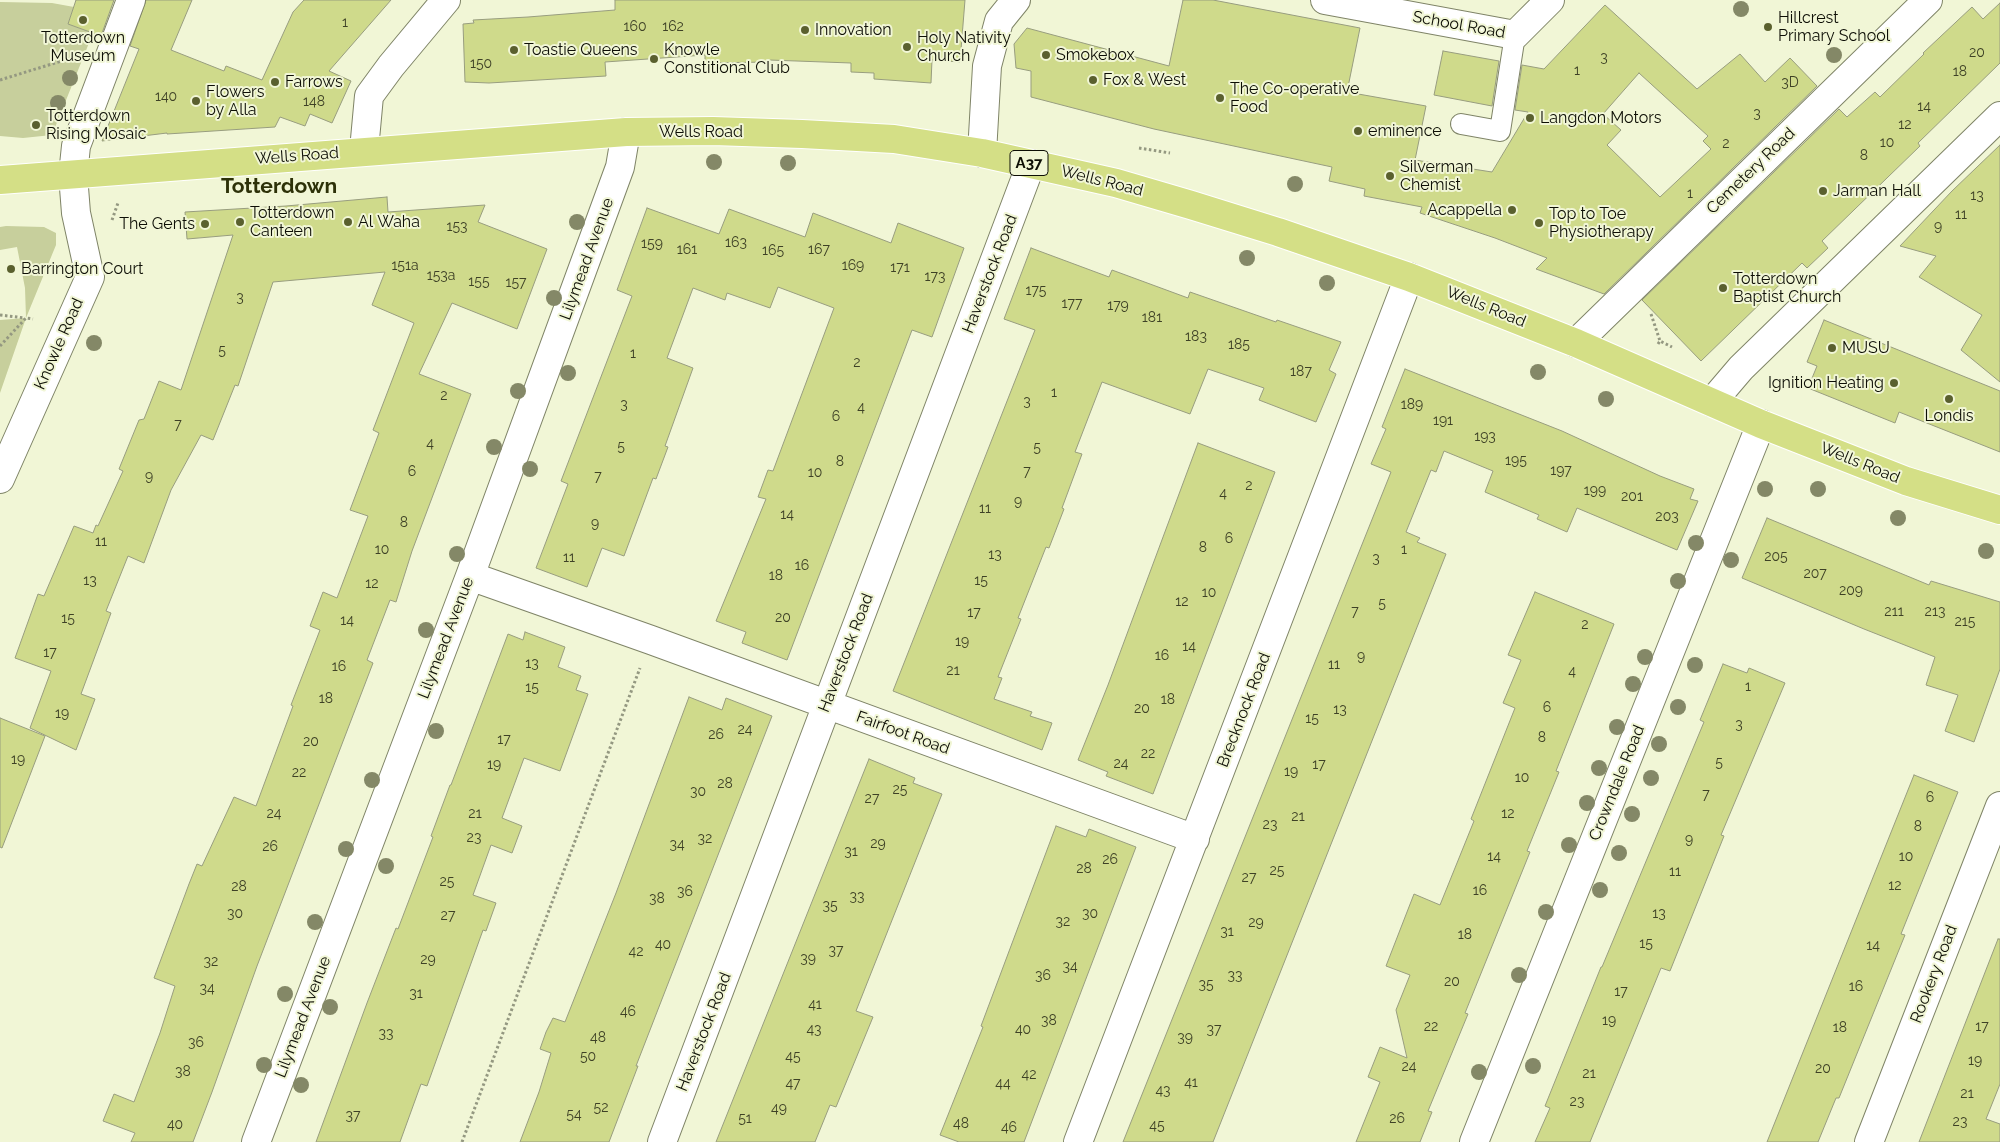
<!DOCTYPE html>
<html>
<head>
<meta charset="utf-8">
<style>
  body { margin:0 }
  canvas { display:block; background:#f1f6d6 }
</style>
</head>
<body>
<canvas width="2000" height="1142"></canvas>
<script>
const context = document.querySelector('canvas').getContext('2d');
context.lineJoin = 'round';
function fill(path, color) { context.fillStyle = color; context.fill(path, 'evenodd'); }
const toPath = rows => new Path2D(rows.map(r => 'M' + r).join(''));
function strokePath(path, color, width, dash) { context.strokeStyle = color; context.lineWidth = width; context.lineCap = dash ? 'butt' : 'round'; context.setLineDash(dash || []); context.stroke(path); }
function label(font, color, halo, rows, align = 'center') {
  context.font = font + ' Raleway,sans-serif'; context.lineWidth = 4; context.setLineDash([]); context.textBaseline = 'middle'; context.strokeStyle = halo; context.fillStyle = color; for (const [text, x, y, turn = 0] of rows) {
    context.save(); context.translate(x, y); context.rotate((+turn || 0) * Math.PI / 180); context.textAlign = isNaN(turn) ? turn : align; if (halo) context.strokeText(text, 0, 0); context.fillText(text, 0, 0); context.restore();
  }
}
fill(toPath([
  [0,2,52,3,74,7,68,24,93,33,52,135,23,138,0,136],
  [6,226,44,227,56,233,56,245,26,318,0,393,0,320,26,318,25,288,17,247,0,250,0,227]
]), '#c7cf9c');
const building = toPath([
  [76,0,114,0,101,36,68,24,76,0],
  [146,0,192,0,171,50,224,71,226,66,262,80,293,12,304,0,391,0,329,71,351,81,332,123,310,114,305,126,280,117,275,127,167,134,167,133,102,141,139,49,130,46,146,0],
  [615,0,965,0,960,62,932,60,931,83,874,79,874,73,851,72,851,63,769,60,769,62,705,63,705,55,605,62,606,76,489,83,465,82,463,24,474,23,473,20,528,17,615,10,615,0],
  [1183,0,1213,0,1360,28,1347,92,1426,106,1415,160,1492,172,1528,112,1515,110,1522,65,1544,69,1605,5,1697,89,1740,54,1765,82,1790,58,1817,86,1604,294,1536,269,1547,258,1495,238,1420,213,1422,207,1364,196,1365,189,1329,181,1332,167,1154,129,1031,97,1031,71,1016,68,1014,44,1027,28,1169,66,1183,0],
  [1639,73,1708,136,1703,141,1711,149,1660,197,1607,145,1621,130,1603,114,1639,73],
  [2000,3,2000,63,1918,143,1920,146,1822,241,1828,248,1807,268,1802,263,1701,361,1642,300,1839,109,1847,117,1875,92,1880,97,1924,54,1923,53,1972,7,1983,19,2000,3],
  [1443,51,1499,61,1492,106,1434,95,1443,51],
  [2000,145,2000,382,1961,350,1982,315,1919,277,1936,256,1900,246,1952,191,2000,145],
  [387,197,388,212,485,205,478,222,547,249,517,329,452,303,419,374,471,394,412,551,396,602,390,600,367,660,373,663,257,966,212,1092,193,1142,131,1142,135,1133,103,1121,114,1094,134,1102,160,1033,175,986,154,978,189,884,197,864,202,866,234,797,256,806,293,706,291,705,320,630,310,626,323,592,337,598,368,516,350,510,379,433,373,430,414,323,372,305,385,272,273,282,238,386,235,385,213,440,201,435,171,490,144,563,128,556,106,611,111,613,81,694,95,699,76,750,30,728,51,671,15,658,38,594,44,596,74,526,93,533,96,525,98,526,123,471,119,469,139,420,144,419,159,381,181,390,233,235,187,239,185,212,286,206,387,197],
  [647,208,719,234,729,209,805,237,813,213,891,243,898,223,964,248,932,337,912,330,787,660,742,643,746,632,716,621,766,499,758,497,768,470,773,471,834,308,778,287,770,308,727,293,725,300,693,288,667,358,693,368,665,446,668,447,656,479,653,478,624,556,602,548,587,587,536,568,568,484,561,481,632,296,617,290,647,208],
  [1031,248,1109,277,1112,270,1188,298,1190,292,1276,322,1277,320,1341,342,1329,370,1336,374,1316,422,1259,400,1264,388,1208,369,1190,414,1102,382,1075,452,1082,454,1062,508,1064,509,1049,548,1046,547,1018,618,1021,619,998,677,1002,678,994,699,1032,712,1030,716,1052,723,1042,750,893,691,1035,330,1004,319,1031,248],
  [1824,320,2000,391,2000,452,1899,412,1895,423,1808,388,1817,366,1807,362,1824,320],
  [1405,369,1562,431,1660,476,1694,489,1690,499,1698,501,1677,550,1577,508,1567,532,1537,519,1539,515,1485,492,1493,471,1444,451,1436,472,1431,470,1406,532,1420,538,1417,542,1446,554,1213,1142,1123,1142,1391,472,1371,464,1386,429,1382,427,1405,369],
  [1198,443,1275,472,1153,794,1106,776,1108,772,1078,760,1108,685,1198,443],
  [1767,518,1929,585,1931,581,2000,602,2000,669,1974,742,1945,731,1958,695,1926,685,1935,657,1864,629,1742,578,1767,518],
  [1535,592,1614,624,1556,771,1559,772,1527,851,1530,852,1465,1013,1468,1014,1428,1111,1432,1112,1420,1142,1356,1142,1380,1082,1368,1077,1380,1047,1407,1058,1396,1010,1410,975,1386,966,1414,894,1440,905,1474,821,1471,819,1515,708,1503,703,1521,660,1508,655,1535,592],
  [525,632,565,647,558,667,581,676,576,690,588,694,560,771,524,758,502,818,522,826,512,853,491,845,473,895,496,903,486,931,483,930,427,1086,421,1084,400,1142,316,1142,367,1003,396,928,398,929,433,837,431,836,450,785,451,785,508,634,523,640,525,632],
  [1723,664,1747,673,1749,668,1785,683,1721,835,1724,836,1670,971,1661,968,1590,1142,1535,1142,1550,1108,1545,1106,1601,967,1602,967,1704,722,1700,720,1723,664],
  [689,697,722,710,726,698,772,716,636,1066,638,1066,609,1142,520,1142,539,1092,551,1053,540,1049,546,1032,553,1018,565,1022,616,893,689,697],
  [0,718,45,736,2,848,0,847,0,718],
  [869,759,915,778,913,783,942,794,856,1011,873,1017,836,1107,830,1105,815,1142,716,1142,869,759],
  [1914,775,1958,792,1901,934,1905,935,1839,1098,1836,1098,1818,1142,1767,1142,1914,775],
  [1056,826,1086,837,1089,829,1136,847,1024,1142,959,1142,940,1135,983,1027,981,1026,1056,826],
  [1998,939,2000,939,2000,1084,1986,1119,2000,1124,2000,1142,1919,1142,1998,939]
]);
fill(building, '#cfda8b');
strokePath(building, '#989d7f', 1);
const service = toPath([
  [1461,124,1500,131,1515,35]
]);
const minor = toPath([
  [1325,0,1515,35,1550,0],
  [364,150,369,96,391,66,446,0],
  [982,153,987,66,999,21,1016,0],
  [1576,343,1928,0],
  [1712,402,1741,368,2000,116],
  [0,479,90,277,76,213,73,175,76,146,131,0],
  [470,576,651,640,1195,839],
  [256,1142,470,576,620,167,626,132],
  [662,1142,1031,164],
  [1078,1142,1409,277],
  [1474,1142,1761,424],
  [1869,1142,2000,806]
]);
const trunk = toPath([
  [0,180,626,132,713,131,802,134,894,139,982,153,1116,183,1191,205,1278,232,1409,277,1576,343,1761,424,1906,481,2000,510]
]);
strokePath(service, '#7f8467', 22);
strokePath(minor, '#7f8467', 30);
strokePath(trunk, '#fff', 30);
strokePath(toPath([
  [0,80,68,59,74,59],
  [1139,148,1170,153],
  [112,220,118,203],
  [1651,314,1660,341],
  [0,315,25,318],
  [1658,344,1660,341,1672,347],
  [0,346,26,318,33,319],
  [462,1142,640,668]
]), '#949881', 3, [2.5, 2.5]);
strokePath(service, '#fff', 20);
strokePath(minor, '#fff', 28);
strokePath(trunk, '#d4df86', 28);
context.fillStyle = '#848867';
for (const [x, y] of [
  [1741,9],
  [1834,55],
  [70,78],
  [58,103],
  [714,162],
  [788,163],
  [1295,184],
  [577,222],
  [1247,258],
  [1327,283],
  [554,298],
  [94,343],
  [1538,372],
  [568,373],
  [518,391],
  [1606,399],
  [494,447],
  [530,469],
  [1765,489],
  [1818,489],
  [1898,518],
  [1696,543],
  [1986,551],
  [457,554],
  [1731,560],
  [1678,581],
  [426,630],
  [1645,657],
  [1695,665],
  [1633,684],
  [1678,707],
  [1617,727],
  [436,731],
  [1659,744],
  [1599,768],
  [1651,778],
  [372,780],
  [1587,803],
  [1632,814],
  [1569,845],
  [346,849],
  [1619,853],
  [386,866],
  [1600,890],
  [1546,912],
  [315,922],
  [1519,975],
  [285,994],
  [330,1007],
  [264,1065],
  [1533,1066],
  [1479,1072],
  [301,1085]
]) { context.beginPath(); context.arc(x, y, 8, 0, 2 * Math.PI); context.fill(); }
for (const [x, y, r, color] of [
  [83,20,5,"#5a602e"],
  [1768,27,5,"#5a602e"],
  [805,30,5,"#5a602e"],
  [907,47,5,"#5a602e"],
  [514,50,5,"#5a602e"],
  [1046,55,5,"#5a602e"],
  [654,59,5,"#5a602e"],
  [1093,80,5,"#5a602e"],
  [275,82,5,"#5a602e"],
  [1220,98,5,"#5a602e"],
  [196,101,5,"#5a602e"],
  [1530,118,5,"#5a602e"],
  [36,125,5,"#5a602e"],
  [1358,131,5,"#5a602e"],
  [1390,176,5,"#5a602e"],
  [1823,191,5,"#5a602e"],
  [1512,210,5,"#5a602e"],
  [240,222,5,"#5a602e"],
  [348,222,5,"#5a602e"],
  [1539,223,5,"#5a602e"],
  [205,224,5,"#5a602e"],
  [11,269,5,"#5a602e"],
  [1723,288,5,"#5a602e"],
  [1832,348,5,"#5a602e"],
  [1894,383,5,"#5a602e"],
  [1949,399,5,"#5a602e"]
]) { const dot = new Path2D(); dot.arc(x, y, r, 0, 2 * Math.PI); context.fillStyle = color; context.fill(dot); strokePath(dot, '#f1f6d6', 2); }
label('14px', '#3e4126', null, [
  ["1",345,23],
  ["160",635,27],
  ["162",673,27],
  ["20",1977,53],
  ["3",1604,58],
  ["150",481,64],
  ["1",1577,71],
  ["18",1960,72],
  ["3D",1790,83],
  ["140",166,97],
  ["148",314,102],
  ["14",1924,107],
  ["3",1757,114],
  ["12",1905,125],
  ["10",1887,143],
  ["2",1726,144],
  ["8",1864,156],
  ["1",1690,194],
  ["13",1977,196],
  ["11",1961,215],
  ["153",457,227],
  ["9",1938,227],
  ["163",736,243],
  ["159",652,244],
  ["161",687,250],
  ["167",819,250],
  ["165",773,251],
  ["151a",405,266],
  ["169",853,266],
  ["171",900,268],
  ["153a",441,276],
  ["173",935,277],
  ["155",479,282],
  ["157",516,283],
  ["175",1036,291],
  ["3",240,298],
  ["177",1072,304],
  ["179",1118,306],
  ["181",1152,318],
  ["183",1196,337],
  ["185",1239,345],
  ["5",222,351],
  ["1",633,354],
  ["2",857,363],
  ["187",1301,372],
  ["1",1054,393],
  ["2",444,396],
  ["3",1027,402],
  ["3",624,405],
  ["189",1412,405],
  ["4",861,408],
  ["6",836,417],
  ["191",1443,421],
  ["7",178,425],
  ["193",1485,437],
  ["4",430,444],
  ["5",621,447],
  ["5",1037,448],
  ["195",1516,461],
  ["8",840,462],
  ["197",1561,471],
  ["6",412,472],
  ["7",1027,472],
  ["10",815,473],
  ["9",149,477],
  ["7",598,477],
  ["2",1249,486],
  ["199",1595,491],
  ["4",1223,494],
  ["201",1632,497],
  ["9",1018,502],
  ["11",985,509],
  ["14",787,515],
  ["203",1667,517],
  ["8",404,523],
  ["9",595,524],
  ["6",1229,539],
  ["11",101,542],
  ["8",1203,548],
  ["10",382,550],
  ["1",1404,550],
  ["13",995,555],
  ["205",1776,557],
  ["11",569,558],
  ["3",1376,559],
  ["16",802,566],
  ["207",1815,574],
  ["18",776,576],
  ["13",90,581],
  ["15",981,581],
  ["12",372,584],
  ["209",1851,591],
  ["10",1209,593],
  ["12",1182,602],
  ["5",1382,604],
  ["7",1355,612],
  ["211",1894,612],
  ["213",1935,612],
  ["17",974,613],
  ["20",783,618],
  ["15",68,619],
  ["14",347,621],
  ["215",1965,622],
  ["2",1585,625],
  ["19",962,642],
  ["14",1189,647],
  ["17",50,653],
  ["16",1162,656],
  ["9",1361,657],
  ["13",532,664],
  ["11",1334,665],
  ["16",339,667],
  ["21",953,671],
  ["4",1572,672],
  ["1",1748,687],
  ["15",532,688],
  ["18",326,699],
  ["18",1168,700],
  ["6",1547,708],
  ["20",1142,709],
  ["13",1340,710],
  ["19",62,714],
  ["15",1312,719],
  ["3",1739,725],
  ["24",745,730],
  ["26",716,735],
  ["8",1542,738],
  ["17",504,740],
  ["20",311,742],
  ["22",1148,754],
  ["19",18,760],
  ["5",1719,763],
  ["24",1121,764],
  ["19",494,765],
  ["17",1319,765],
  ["19",1291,772],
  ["22",299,773],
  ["10",1522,778],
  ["28",725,784],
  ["25",900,790],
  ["30",698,792],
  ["7",1706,795],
  ["6",1930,798],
  ["27",872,799],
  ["24",274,814],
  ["21",475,814],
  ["12",1508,814],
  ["21",1298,817],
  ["23",1270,825],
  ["8",1918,827],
  ["23",474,838],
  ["32",705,839],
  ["9",1689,840],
  ["29",878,844],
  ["34",677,845],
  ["26",270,847],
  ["31",851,852],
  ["14",1494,857],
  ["10",1906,857],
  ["26",1110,860],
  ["28",1084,869],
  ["25",1277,871],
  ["11",1675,872],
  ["27",1249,878],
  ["25",447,882],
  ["12",1895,886],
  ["28",239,887],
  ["16",1480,891],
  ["36",685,892],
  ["33",857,897],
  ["38",657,899],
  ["35",830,906],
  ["30",235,914],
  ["30",1090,914],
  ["13",1659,914],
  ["27",448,916],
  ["32",1063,922],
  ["29",1256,923],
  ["31",1227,932],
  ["18",1465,935],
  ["15",1646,944],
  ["40",663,945],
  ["14",1873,946],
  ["37",836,951],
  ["42",636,952],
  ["39",808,959],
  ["29",428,960],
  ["32",211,962],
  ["34",1070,967],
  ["36",1043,976],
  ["33",1235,976],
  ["20",1452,982],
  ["35",1206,985],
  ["16",1856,987],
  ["34",207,989],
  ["17",1621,992],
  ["31",416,994],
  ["41",815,1005],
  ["46",628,1012],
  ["38",1049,1021],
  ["19",1609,1021],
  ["22",1431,1027],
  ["17",1982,1027],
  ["18",1840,1028],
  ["43",814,1030],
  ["40",1023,1030],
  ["37",1214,1030],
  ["33",386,1034],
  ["48",598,1038],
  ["39",1185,1038],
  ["36",196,1043],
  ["50",588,1057],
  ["45",793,1057],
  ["19",1975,1061],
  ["24",1409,1067],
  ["20",1823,1069],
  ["38",183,1072],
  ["21",1589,1074],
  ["42",1029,1075],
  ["41",1191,1083],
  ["47",793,1084],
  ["44",1003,1084],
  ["43",1163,1091],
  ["21",1967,1094],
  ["23",1577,1102],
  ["52",601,1108],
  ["49",779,1109],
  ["54",574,1115],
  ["37",353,1116],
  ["51",745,1119],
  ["26",1397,1119],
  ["23",1960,1122],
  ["48",961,1124],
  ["40",175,1125],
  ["45",1157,1126],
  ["46",1009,1128]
]);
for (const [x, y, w] of [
  [1029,163,38]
]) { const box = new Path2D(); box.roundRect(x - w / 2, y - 12.5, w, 25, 4); context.fillStyle = '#f1f6d6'; context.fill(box); strokePath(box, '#0d0e05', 1); }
label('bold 15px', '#0d0e05', null, [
  ["A37",1029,163]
]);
label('16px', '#0d0e05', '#f1f6d6', [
  ["Hillcrest",1778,18],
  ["Primary School",1778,36],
  ["Innovation",815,30],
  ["Totterdown",83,38,"center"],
  ["Museum",83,56,"center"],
  ["Holy Nativity",917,38],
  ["Church",917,56],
  ["Toastie Queens",524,50],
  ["Knowle",664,50],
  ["Constitional Club",664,68],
  ["Smokebox",1056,55],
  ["Fox & West",1103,80],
  ["Farrows",285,82],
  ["The Co-operative",1230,89],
  ["Food",1230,107],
  ["Flowers",206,92],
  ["by Alla",206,110],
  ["Totterdown",46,116],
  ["Rising Mosaic",46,134],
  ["Langdon Motors",1540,118],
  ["eminence",1368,131],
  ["Silverman",1400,167],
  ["Chemist",1400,185],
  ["Jarman Hall",1833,191],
  ["Acappella",1502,210,"right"],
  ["Totterdown",250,213],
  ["Canteen",250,231],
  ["Top to Toe",1549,214],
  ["Physiotherapy",1549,232],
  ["Al Waha",358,222],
  ["The Gents",195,224,"right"],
  ["Barrington Court",21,269],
  ["Totterdown",1733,279],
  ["Baptist Church",1733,297],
  ["MUSU",1842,348],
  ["Ignition Heating",1884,383,"right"],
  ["Londis",1949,416,"center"]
], 'left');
label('16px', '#0d0e05', '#f1f6d6', [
  ["School Road",1459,25,10],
  ["Wells Road",701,132],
  ["Wells Road",297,156,-4],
  ["Cemetery Road",1751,171,-44],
  ["Wells Road",1102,181,14],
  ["Lilymead Avenue",587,259,-70],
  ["Haverstock Road",990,274,-69],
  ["Wells Road",1486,307,22],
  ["Knowle Road",59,344,-66],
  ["Wells Road",1860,463,22],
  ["Lilymead Avenue",446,638,-69],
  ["Haverstock Road",846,653,-69],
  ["Brecknock Road",1244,710,-69],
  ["Fairfoot Road",903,733,20],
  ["Crowndale Road",1617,783,-68],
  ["Rookery Road",1934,974,-69],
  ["Lilymead Avenue",303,1017,-69],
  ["Haverstock Road",704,1032,-69]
]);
label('bold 21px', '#2d3108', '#f1f6d6', [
  ["Totterdown",279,187]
]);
</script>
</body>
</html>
